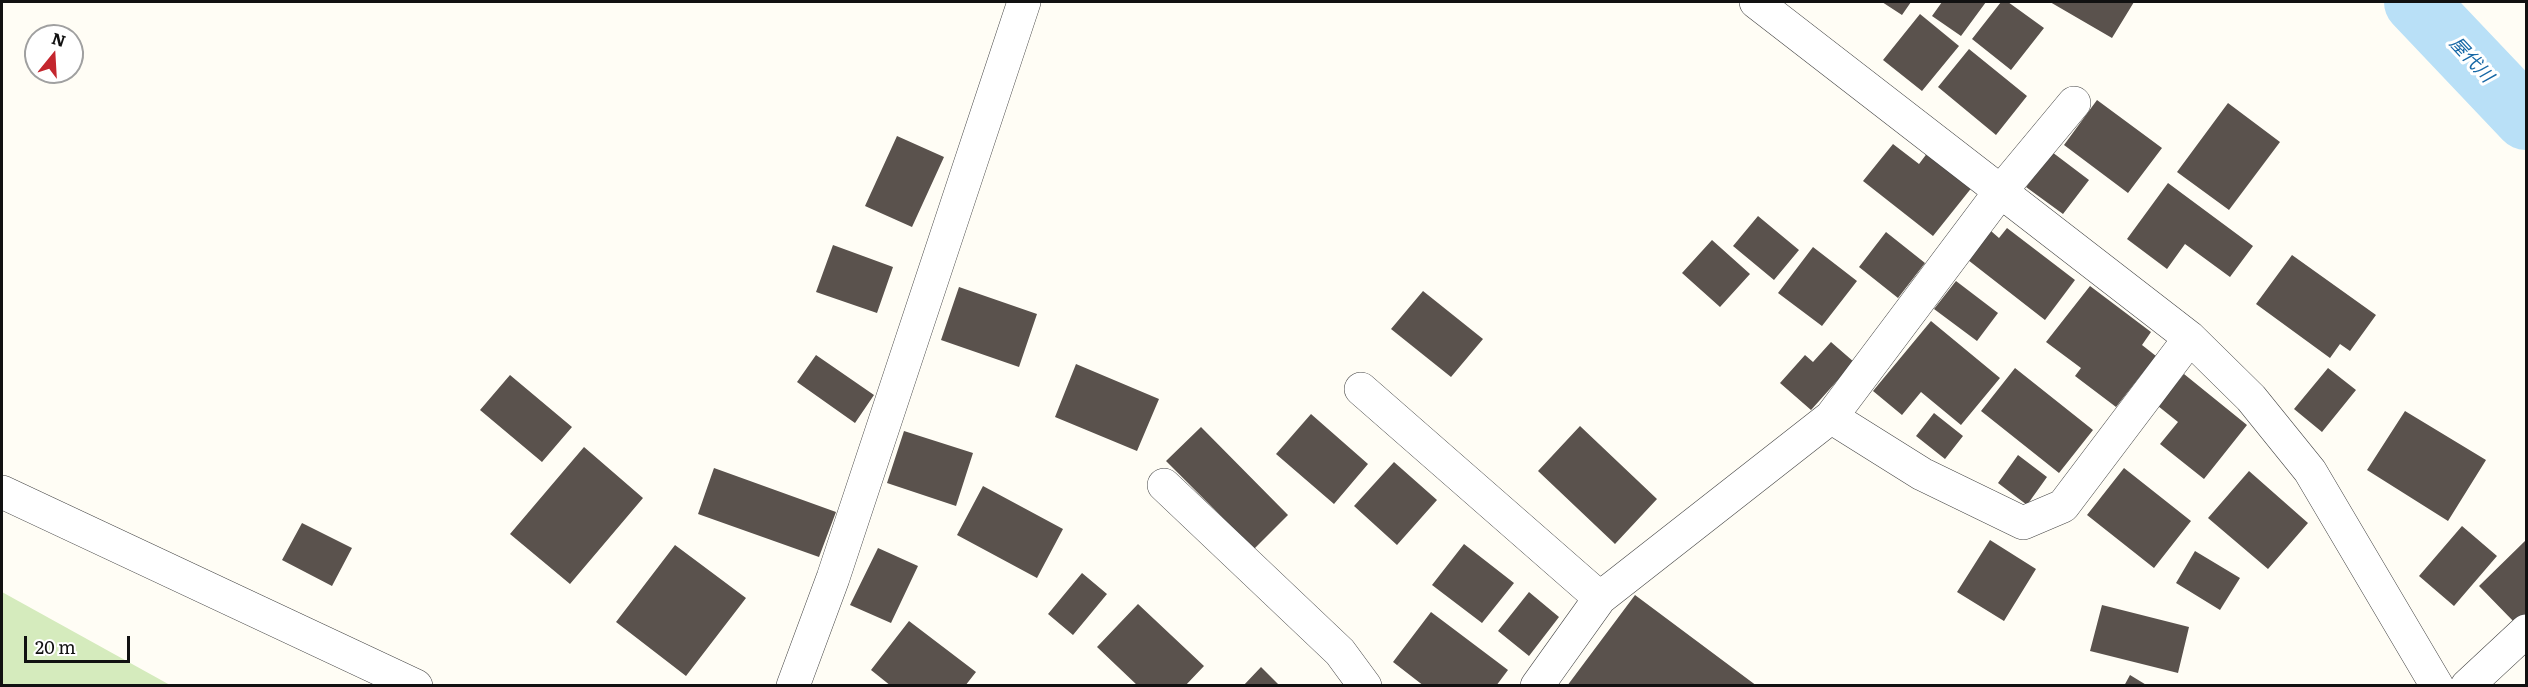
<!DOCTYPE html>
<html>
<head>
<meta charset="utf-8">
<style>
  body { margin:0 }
  #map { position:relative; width:2528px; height:687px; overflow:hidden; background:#fffdf5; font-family:Literata,serif }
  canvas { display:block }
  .frame { position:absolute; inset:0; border:3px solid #111; pointer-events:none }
  .north { position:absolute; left:24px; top:24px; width:60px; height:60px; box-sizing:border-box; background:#fff; border:2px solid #a0a0a0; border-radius:50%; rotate:18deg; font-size:16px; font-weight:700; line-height:24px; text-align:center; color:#111 }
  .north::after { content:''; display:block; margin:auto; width:21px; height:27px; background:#c4262e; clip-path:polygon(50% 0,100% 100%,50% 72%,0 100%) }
  .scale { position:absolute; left:24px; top:636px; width:106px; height:27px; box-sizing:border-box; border:3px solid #111; border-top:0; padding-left:8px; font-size:18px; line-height:21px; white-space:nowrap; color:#111; -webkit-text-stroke:4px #fff; paint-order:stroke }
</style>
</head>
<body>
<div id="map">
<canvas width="2528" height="687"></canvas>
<div class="frame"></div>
<div class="north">N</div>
<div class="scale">20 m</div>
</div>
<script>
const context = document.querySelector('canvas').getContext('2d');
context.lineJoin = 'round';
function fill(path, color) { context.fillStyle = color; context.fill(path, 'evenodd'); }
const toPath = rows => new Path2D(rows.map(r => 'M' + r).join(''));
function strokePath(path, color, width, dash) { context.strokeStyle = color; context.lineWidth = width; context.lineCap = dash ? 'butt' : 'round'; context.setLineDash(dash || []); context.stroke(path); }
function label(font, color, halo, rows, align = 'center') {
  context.font = font + ' Literata,"Noto Sans JP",serif'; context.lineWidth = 6; context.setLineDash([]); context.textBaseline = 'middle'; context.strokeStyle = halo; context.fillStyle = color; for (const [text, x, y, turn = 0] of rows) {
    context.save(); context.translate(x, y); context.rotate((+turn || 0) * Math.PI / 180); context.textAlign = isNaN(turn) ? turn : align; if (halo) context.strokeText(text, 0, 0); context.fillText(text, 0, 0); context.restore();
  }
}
fill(toPath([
  [2,592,170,685,2,685]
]), '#d5ebbd');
strokePath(toPath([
  [2416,2,2526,118]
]), '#b9e0f7', 64);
fill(toPath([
  [1882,2,1911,2,1902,15],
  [1942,2,1986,2,1961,36,1932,16],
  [2001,2,2008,2,2044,28,2011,70,1972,39],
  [2050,2,2134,2,2112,38],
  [1920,14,1959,46,1922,91,1883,60],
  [1969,49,2027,96,1996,135,1938,87],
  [2097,100,2162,148,2128,193,2064,145],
  [2228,103,2280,142,2229,210,2177,172],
  [897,136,944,157,912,227,865,206],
  [1893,144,1919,164,1928,152,1973,186,1933,236,1863,181],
  [2052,152,2089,180,2063,214,2026,187],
  [2168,183,2253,246,2230,277,2185,244,2167,269,2127,239],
  [1758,216,1799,250,1774,280,1733,246],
  [2007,228,2075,280,2045,320,1968,260,1991,231,1999,238],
  [1886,232,1925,263,1898,298,1859,267],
  [1712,240,1750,274,1720,307,1682,273],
  [833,245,893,267,877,313,816,292],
  [1813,247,1857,281,1822,326,1778,293],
  [2292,255,2376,315,2350,351,2340,344,2330,358,2256,304],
  [1956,281,1998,313,1977,341,1934,309],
  [2090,286,2151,332,2142,345,2156,356,2116,407,2075,376,2081,368,2046,342],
  [959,287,1037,314,1019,367,941,340],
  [1423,291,1483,339,1451,377,1391,329],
  [1931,321,2000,378,1961,425,1921,392,1902,415,1873,391],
  [1831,342,1854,362,1811,410,1780,383,1805,355,1813,362],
  [816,355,874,395,855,423,797,382],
  [1076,364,1159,399,1137,451,1055,417],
  [2015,368,2093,430,2059,473,1981,411],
  [2328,368,2356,390,2322,432,2294,409],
  [2184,374,2247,425,2204,479,2160,444,2178,422,2158,406],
  [510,375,572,427,542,462,480,410],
  [2405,411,2486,460,2448,521,2367,470],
  [1934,413,1963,436,1945,459,1916,436],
  [1311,414,1368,464,1334,504,1276,454],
  [1580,426,1657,499,1615,544,1538,471],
  [1201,427,1288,515,1254,549,1166,461],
  [904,431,973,453,956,506,887,483],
  [584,447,643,498,570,584,510,534],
  [2018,455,2047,477,2027,505,1998,483],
  [1394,462,1437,500,1397,545,1354,506],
  [714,468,836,512,819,557,698,514],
  [2124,468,2191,521,2154,568,2087,515],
  [2249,471,2308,523,2268,569,2208,518],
  [983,486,1063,529,1037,578,957,535],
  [302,523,352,548,332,586,282,560],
  [2462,526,2497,556,2454,606,2419,576],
  [1990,540,2036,569,2004,621,1957,592],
  [2526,540,2526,613,2515,623,2479,586],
  [1464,544,1514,583,1482,623,1432,585],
  [675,545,746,598,686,676,616,622],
  [878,548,918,566,891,623,850,605],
  [2195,551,2240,578,2220,610,2176,583],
  [1082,573,1107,594,1073,635,1048,614],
  [1529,592,1559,617,1529,656,1498,631],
  [1635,595,1757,686,1567,686],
  [1138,604,1204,666,1185,686,1138,686,1097,647],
  [2102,605,2189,627,2178,673,2090,651],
  [1431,612,1508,670,1496,686,1424,686,1393,662],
  [909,621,976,672,965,686,891,686,871,670],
  [1261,667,1280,686,1243,686],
  [2130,675,2148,686,2124,686]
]), '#5a524d');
const minor = toPath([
  [1756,2,2190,338,2251,398,2310,471,2437,686],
  [1361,389,1600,598],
  [1831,417,1922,474,2023,523,2063,506,2190,338],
  [1164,485,1340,652,1365,686],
  [2,492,416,686],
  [793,686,833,578,1024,2],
  [1537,686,1600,598,1831,417,2000,192,2074,103],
  [2467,686,2526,631]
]);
strokePath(minor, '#444', 34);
strokePath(minor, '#fff', 33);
label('italic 18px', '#1768a6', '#fff', [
  ["屋代川",2471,60,47]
]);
</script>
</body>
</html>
